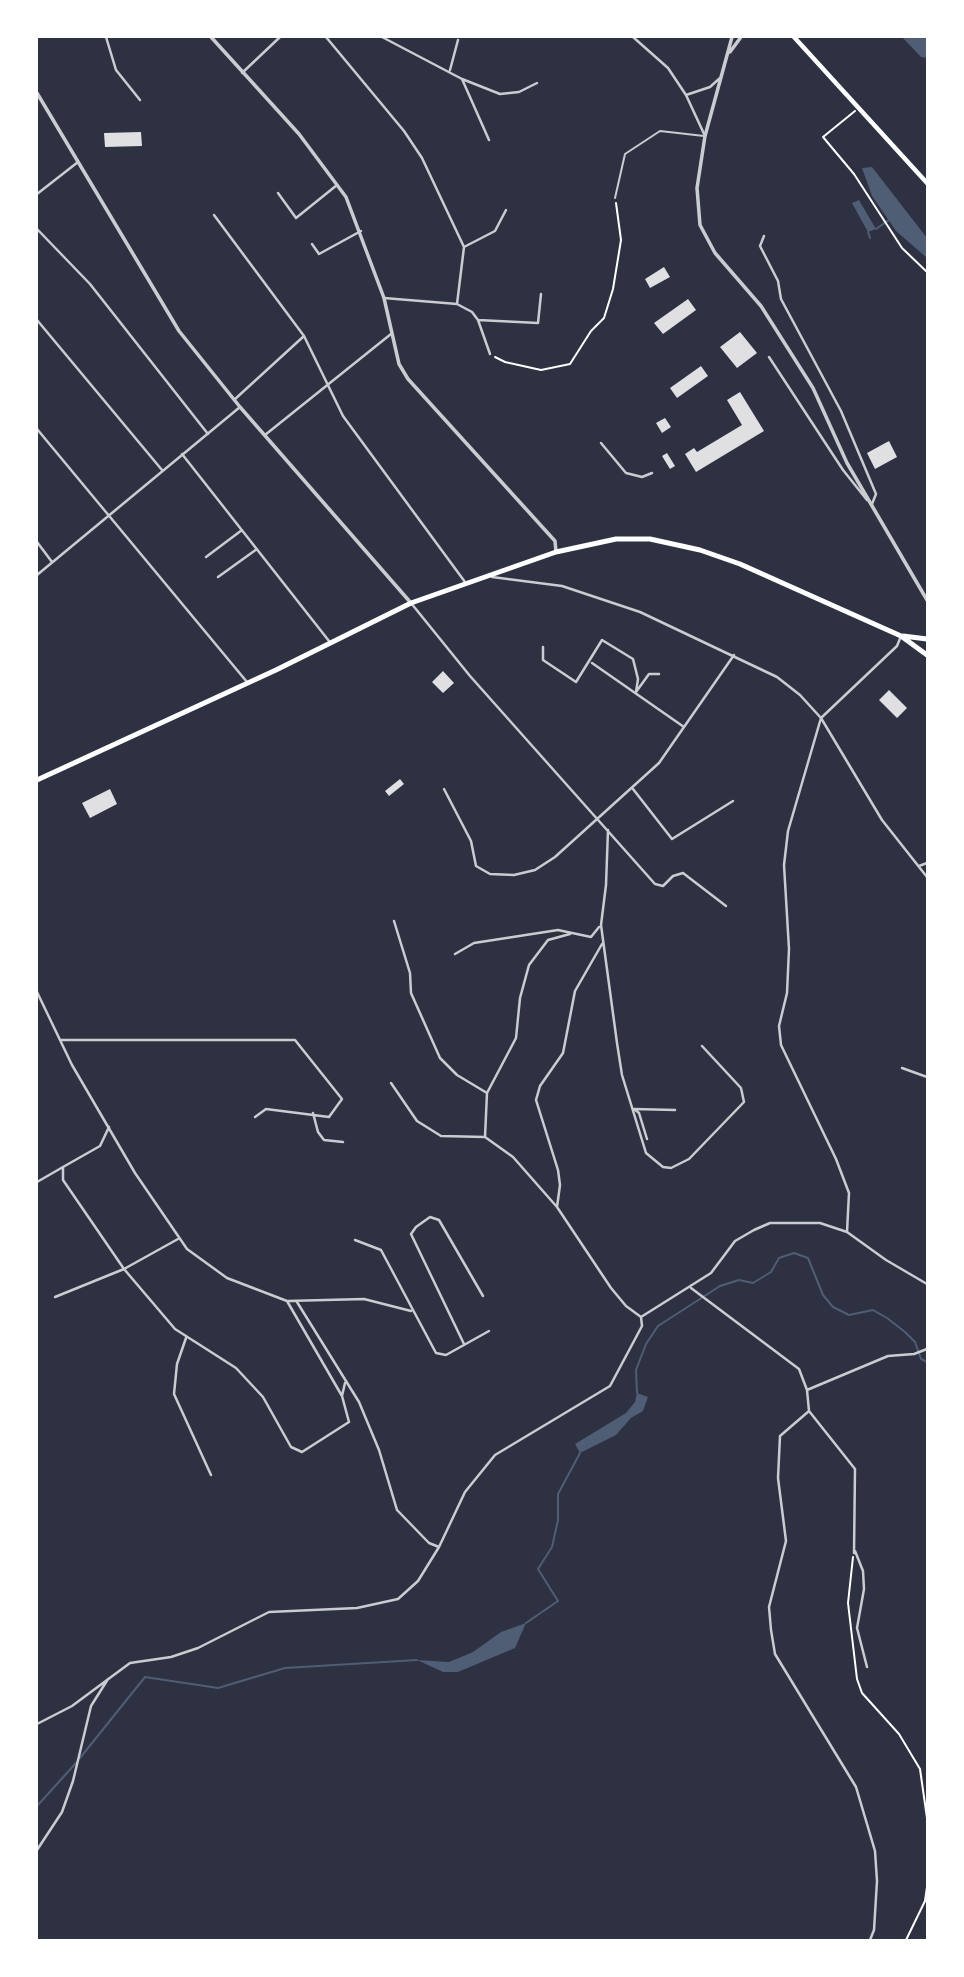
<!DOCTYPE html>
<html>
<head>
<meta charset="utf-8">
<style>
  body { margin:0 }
  #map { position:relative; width:964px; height:1977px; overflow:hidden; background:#2d3142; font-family:"Sofia Sans Condensed",sans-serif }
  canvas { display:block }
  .frame { position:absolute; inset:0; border:38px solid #fff; pointer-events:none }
</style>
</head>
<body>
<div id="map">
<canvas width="964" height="1977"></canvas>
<div class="frame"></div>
</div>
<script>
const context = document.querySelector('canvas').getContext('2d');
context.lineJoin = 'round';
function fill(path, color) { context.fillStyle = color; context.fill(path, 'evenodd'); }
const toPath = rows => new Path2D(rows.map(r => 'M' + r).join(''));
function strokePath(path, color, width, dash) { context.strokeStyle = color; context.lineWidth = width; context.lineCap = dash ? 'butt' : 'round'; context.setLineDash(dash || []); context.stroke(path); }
fill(toPath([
  [902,37,927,37,927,58,921,57],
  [872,167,927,238,927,258,896,231,872,196,862,168],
  [859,200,876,229,868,232,852,203],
  [637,1393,648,1397,643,1411,631,1418,616,1435,580,1453,575,1444,626,1413,635,1402],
  [526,1623,515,1648,458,1672,443,1672,417,1660,449,1662,473,1652,501,1632]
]), '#4f5d75');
strokePath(toPath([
  [876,229,889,220],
  [868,232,870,238],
  [637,1393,636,1370,646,1344,658,1326,720,1286,739,1280,753,1283,771,1272,779,1258,794,1253,808,1258,823,1295,833,1307,849,1315,873,1310,887,1318,905,1332,915,1342,921,1359,927,1362],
  [526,1623,558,1601,538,1569,552,1547,558,1520,558,1494,580,1453],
  [80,1758,145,1677,218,1688,285,1668,417,1660],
  [37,1806,76,1763]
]), '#4f5d75', 2);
fill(toPath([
  [141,132,142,146,105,147,104,133],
  [664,267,670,277,650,288,645,279],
  [688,299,696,310,663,334,654,323],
  [740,332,757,353,737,368,720,347],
  [701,366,708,376,677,398,670,388],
  [740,392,764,431,696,472,685,454,694,448,697,452,742,425,727,400],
  [665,418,671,427,662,433,656,423],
  [889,441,897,457,875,469,867,453],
  [667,453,675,466,670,469,662,456],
  [443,671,454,683,443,693,432,682],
  [889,690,907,708,897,718,879,700],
  [400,779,404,784,389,796,385,791],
  [110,789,117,804,90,818,82,803]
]), '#e0e0e3');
strokePath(toPath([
  [855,111,823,137,854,174,902,248,927,272],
  [495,357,505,362,541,370,570,364,591,331,604,318,613,289,621,240,616,203],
  [853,1557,848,1603,857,1679,862,1693,899,1734,920,1769,927,1818],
  [906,1940,925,1901,927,1887]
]), '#fff', 2);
strokePath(toPath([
  [615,198,625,154,660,131,704,136]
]), '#caccd0', 2);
strokePath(toPath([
  [106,37,116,70,140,100],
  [326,37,404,131,422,158,464,247],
  [382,37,462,79,489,140],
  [633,37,668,68,686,95,710,87,720,78],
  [450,70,458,40],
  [242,73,280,37],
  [462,79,500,94,519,92,537,83],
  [686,95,705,136],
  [278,193,296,218,337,185],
  [37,194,78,162],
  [214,215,304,336,343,416,465,582],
  [37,229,90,284,208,434],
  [764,236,760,246,778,281,781,299,841,411,876,494,872,504],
  [312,244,319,254,361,231],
  [464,247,495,231,506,210],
  [384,298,457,304,472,312,478,320,490,354],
  [457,304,464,247],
  [37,320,162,470],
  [478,320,538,323,541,294],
  [769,357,843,470,867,500],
  [234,400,304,336],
  [37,429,247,682],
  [265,435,391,334],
  [601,443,626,473,642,477,652,473],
  [182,454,329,641],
  [37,542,52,562],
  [206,557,242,530],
  [37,575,240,407],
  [218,577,257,549],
  [492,577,562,586,640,612,777,677,800,695,821,718,882,820,927,877],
  [411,603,470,676,655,884,663,886,673,876,683,873,726,906],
  [543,647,543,660,576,682,602,640,633,659,638,679,636,692,649,674,659,674],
  [592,663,684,727],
  [444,789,471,841,476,866,490,874,514,875,535,870,555,857,659,763,734,655],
  [633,789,672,839,733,801],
  [608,830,606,885,601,925,617,1043,622,1075,646,1153,663,1167,671,1168,689,1159,744,1102,741,1088,702,1046],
  [919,866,927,863],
  [394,921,410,973,411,993,440,1058,457,1075,487,1093],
  [570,934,548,940,529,965,520,998,516,1038,487,1093,485,1137,513,1157,557,1207,611,1288,626,1306,641,1317],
  [455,954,474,943,558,930,591,937,599,927],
  [37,992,72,1065,135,1173,187,1249,227,1278,287,1301,364,1299,411,1311],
  [60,1040,295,1040,342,1099,329,1117,266,1109,255,1117],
  [902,1068,927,1077],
  [391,1083,417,1121,441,1136,485,1137],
  [313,1113,318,1132,324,1140,343,1142],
  [109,1127,100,1146,63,1167,63,1180,124,1269,175,1329,236,1368,263,1397,291,1447,302,1452,349,1422,342,1396,287,1301],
  [647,1139,639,1113,634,1109,675,1110],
  [37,1182,63,1167],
  [557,1207,560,1185,558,1170,536,1100,540,1086,563,1053,575,991,602,944],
  [847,1232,849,1193,836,1159,781,1045,779,1026,787,993,789,949,784,865,788,831,821,718,897,646,901,636],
  [355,1240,381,1250,436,1353,446,1355,489,1331],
  [691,1288,799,1369,807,1390],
  [55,1297,124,1269,178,1239],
  [297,1302,359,1402,379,1450,397,1510,429,1543,439,1547],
  [186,1338,177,1364,174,1394,211,1475],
  [464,1344,411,1234,416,1227,430,1217,439,1220,483,1296],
  [342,1396,345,1383],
  [809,1411,780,1436,778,1478,786,1541,769,1607,771,1630,775,1654,856,1787,875,1851,877,1881,874,1930,870,1940],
  [809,1411,855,1469,854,1553],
  [809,1411,807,1390,888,1356,914,1354,927,1349],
  [855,1551,863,1571,864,1589,857,1628,867,1667],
  [37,1724,72,1706,130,1663,171,1657,198,1648,269,1612,357,1608,398,1599,418,1581,439,1547,465,1492,495,1455,610,1386,642,1326,641,1317,711,1273,735,1241,754,1230,770,1223,820,1223,847,1232,886,1260,927,1284],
  [37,1850,62,1812,73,1781,91,1706,108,1679]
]), '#caccd0', 2.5);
strokePath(toPath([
  [211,37,299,134,346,197,384,298,399,364,408,379,555,541,556,552],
  [732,37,705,136,697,188,700,225,715,253,761,306,813,388,847,463,927,600],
  [730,52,741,37],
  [37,93,179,331,240,407,411,603]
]), '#caccd0', 3.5);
strokePath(toPath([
  [794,37,927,183]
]), '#fff', 4.5);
strokePath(toPath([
  [903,636,927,639],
  [37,780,276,670,411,603,556,552,616,539,650,539,700,550,740,564,901,636,927,655]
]), '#fff', 5);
</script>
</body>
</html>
